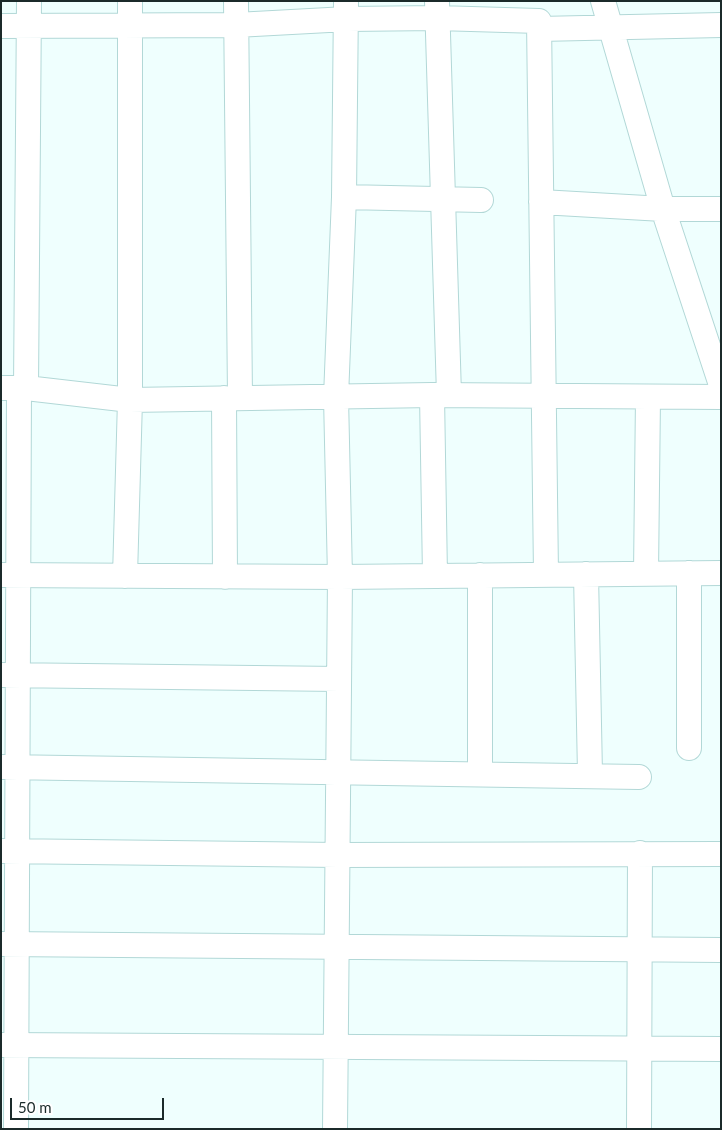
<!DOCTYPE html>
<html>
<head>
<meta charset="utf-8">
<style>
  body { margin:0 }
  #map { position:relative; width:722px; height:1130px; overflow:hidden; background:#effffe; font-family:Lato,sans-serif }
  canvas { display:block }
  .frame { position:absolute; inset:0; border:2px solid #1b2a2a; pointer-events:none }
  .scale { position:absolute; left:10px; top:1098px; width:154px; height:22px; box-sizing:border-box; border:2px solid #1b2a2a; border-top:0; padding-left:6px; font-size:15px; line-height:18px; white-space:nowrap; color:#1b2a2a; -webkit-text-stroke:4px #fff; paint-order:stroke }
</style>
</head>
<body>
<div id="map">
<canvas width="722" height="1130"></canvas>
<div class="frame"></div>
<div class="scale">50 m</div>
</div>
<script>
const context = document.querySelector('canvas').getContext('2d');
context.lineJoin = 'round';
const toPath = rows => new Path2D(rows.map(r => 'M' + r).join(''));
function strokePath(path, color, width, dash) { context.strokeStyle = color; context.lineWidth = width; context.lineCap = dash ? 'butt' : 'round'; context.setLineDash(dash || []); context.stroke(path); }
const minor = toPath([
  [236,1,240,398],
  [437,1,449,395],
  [603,1,663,209,721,385],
  [1,26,236,25,347,19,437,18,539,21,546,574],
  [539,29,721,25],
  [344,197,481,200],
  [541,202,663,209,721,209],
  [1,388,26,388,130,400,432,395,721,397],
  [26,388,29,1],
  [432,395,435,576],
  [224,398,225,577],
  [646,573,648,397],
  [689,573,689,748],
  [586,574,590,774],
  [1,575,340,577,721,573],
  [480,575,480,773],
  [125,576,130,400,130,1],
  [1,675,339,679],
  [3,767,639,777],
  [1,851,338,855,721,854],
  [1,944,721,950],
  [1,1045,721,1049],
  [16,1129,19,388],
  [335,1129,340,577,336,397,344,197,346,1],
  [639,1129,640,853]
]);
strokePath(minor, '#b2d8d7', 26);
strokePath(minor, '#fff', 24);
</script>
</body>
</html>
